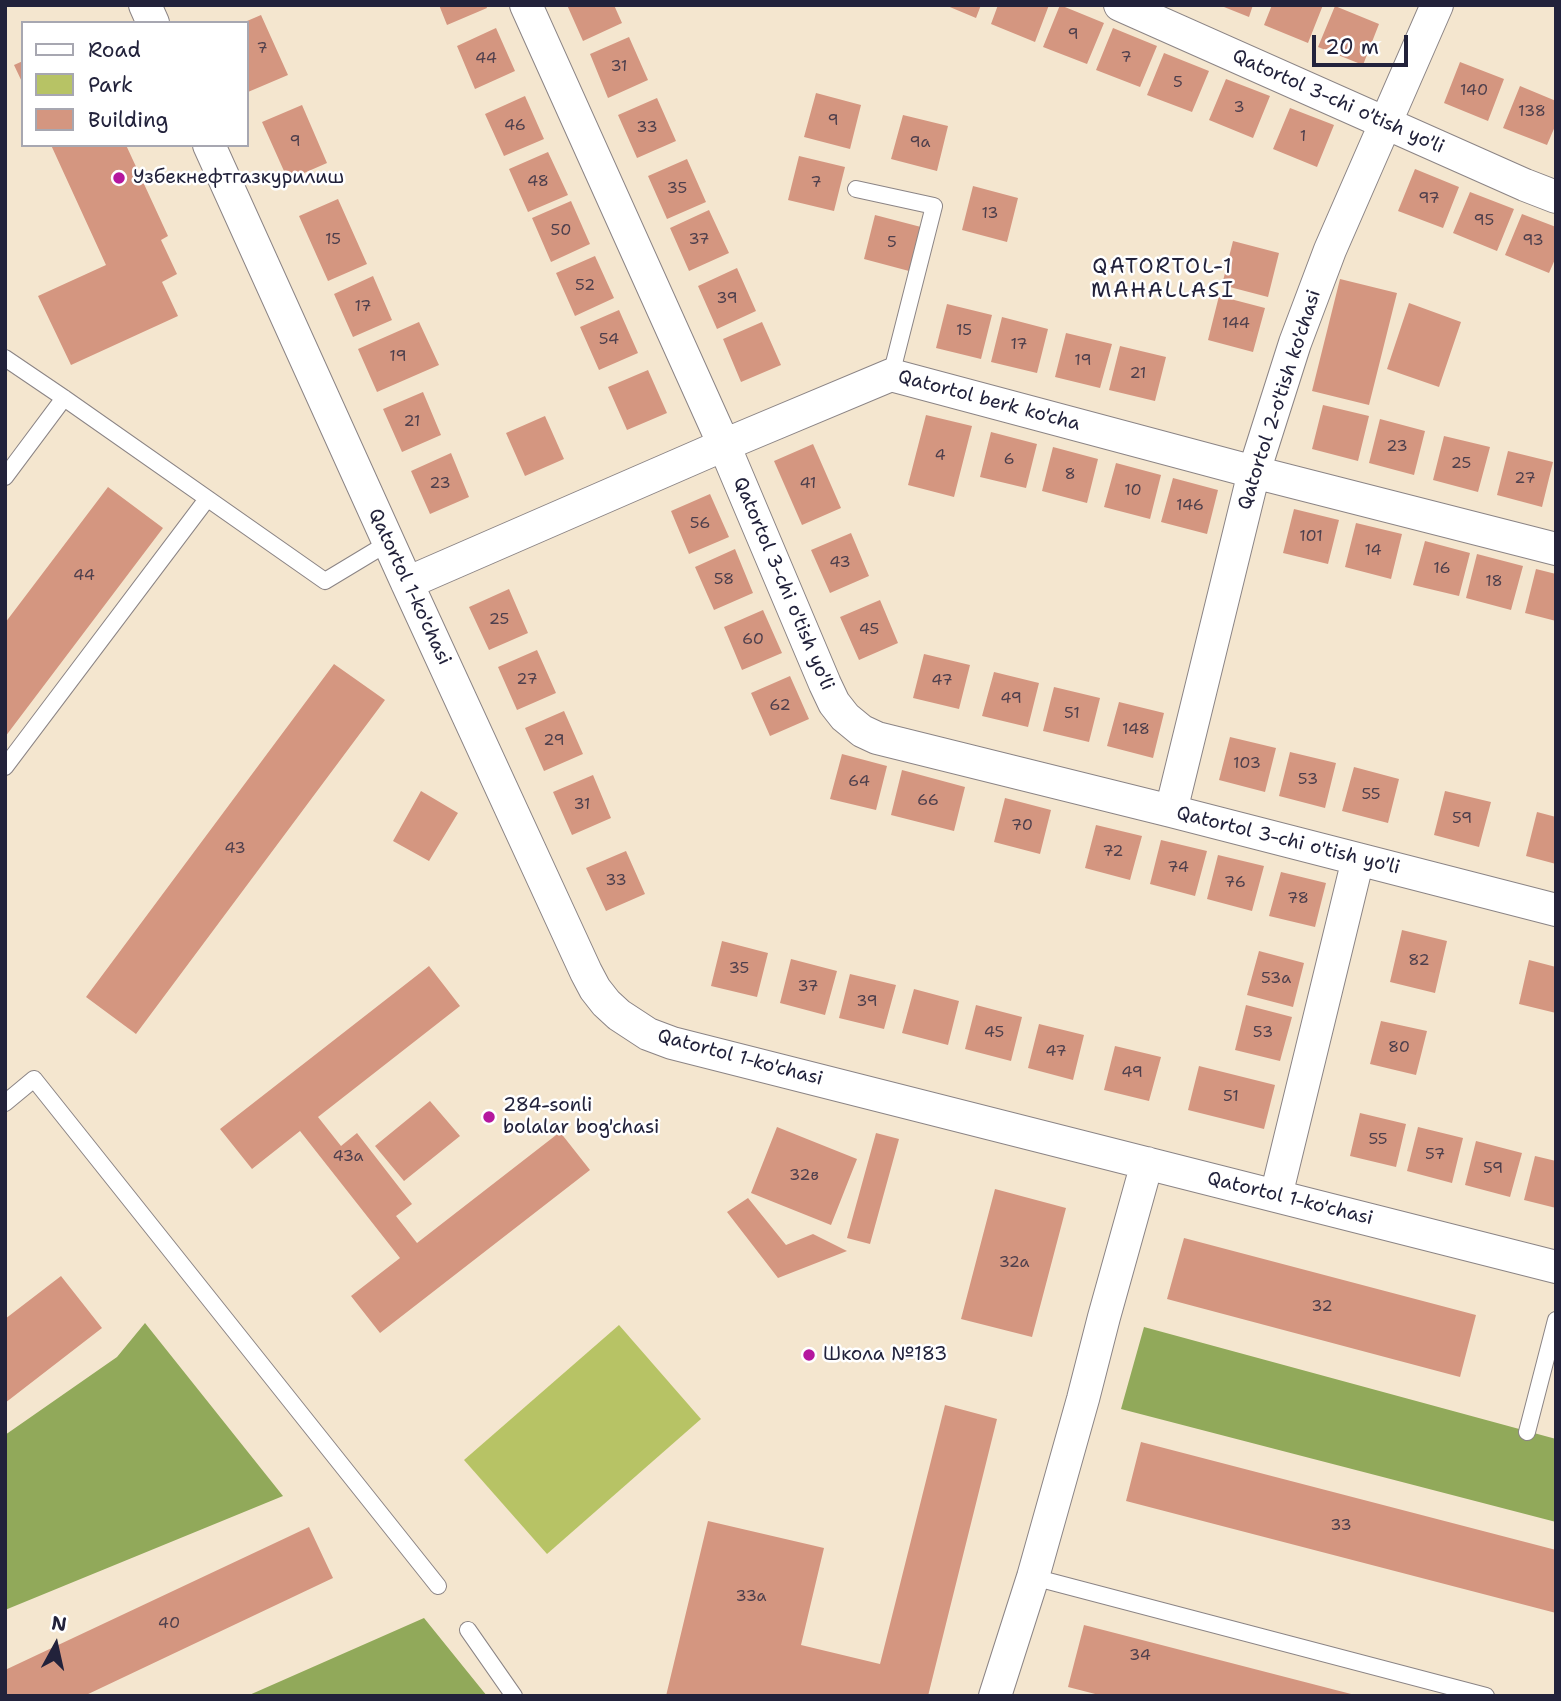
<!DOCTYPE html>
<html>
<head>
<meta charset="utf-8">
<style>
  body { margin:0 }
  #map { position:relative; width:1561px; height:1701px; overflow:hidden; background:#f4e6cf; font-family:"Shantell Sans",sans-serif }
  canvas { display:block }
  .frame { position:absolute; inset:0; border:7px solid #22223b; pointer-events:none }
  .legend { position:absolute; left:21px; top:21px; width:228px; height:126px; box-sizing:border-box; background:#fff; border:2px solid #a7a7b1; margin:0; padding:9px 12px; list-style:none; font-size:21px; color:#22223b }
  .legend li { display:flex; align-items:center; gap:14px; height:35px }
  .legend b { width:35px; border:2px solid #a7a7b1 }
  .north { position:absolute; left:21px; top:1610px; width:70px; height:70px; -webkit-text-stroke:5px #fff; paint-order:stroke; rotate:8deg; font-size:19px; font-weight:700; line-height:28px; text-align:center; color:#22223b }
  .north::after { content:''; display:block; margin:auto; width:24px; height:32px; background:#22223b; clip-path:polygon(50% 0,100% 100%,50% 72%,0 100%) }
  .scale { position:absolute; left:1312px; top:35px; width:96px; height:32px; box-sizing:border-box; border:4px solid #22223b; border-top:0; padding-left:9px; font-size:21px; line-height:24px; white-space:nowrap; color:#22223b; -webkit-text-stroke:5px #fff; paint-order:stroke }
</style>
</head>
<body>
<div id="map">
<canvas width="1561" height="1701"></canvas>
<div class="frame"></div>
<ul class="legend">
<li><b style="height:9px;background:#fff"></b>Road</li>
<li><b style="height:19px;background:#b7c365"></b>Park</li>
<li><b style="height:19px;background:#d49680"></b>Building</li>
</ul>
<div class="north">N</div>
<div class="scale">20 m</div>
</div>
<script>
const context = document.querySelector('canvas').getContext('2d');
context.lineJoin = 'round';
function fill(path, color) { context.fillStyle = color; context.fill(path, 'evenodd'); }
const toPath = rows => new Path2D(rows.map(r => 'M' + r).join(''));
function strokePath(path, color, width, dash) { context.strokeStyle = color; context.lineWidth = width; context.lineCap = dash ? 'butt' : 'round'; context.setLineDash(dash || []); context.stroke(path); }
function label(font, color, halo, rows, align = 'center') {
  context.font = font + ' "Shantell Sans",sans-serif'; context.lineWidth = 5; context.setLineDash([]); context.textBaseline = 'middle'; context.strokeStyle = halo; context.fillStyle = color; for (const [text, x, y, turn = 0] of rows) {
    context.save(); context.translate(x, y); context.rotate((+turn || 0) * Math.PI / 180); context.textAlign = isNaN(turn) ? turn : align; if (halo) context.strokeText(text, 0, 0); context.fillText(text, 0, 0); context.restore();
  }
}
fill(toPath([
  [619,1325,701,1419,547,1554,464,1460]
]), '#b7c365');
fill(toPath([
  [145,1323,283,1496,5,1610,5,1435,117,1357],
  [1144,1327,1556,1439,1556,1522,1121,1409],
  [424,1618,487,1696,247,1696]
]), '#91a95a');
fill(toPath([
  [439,5,486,5,487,8,447,25],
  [567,5,614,5,622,23,583,41],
  [945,5,981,5,976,18],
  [998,5,1049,5,1035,42,991,24],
  [1060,5,1104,23,1087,64,1043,47],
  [1219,5,1253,5,1249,17],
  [1272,5,1323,5,1308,43,1264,25],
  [1335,6,1379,24,1363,65,1318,47],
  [261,15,288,75,248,92,247,88,247,21],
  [496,28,515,71,475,89,457,46],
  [1113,28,1157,46,1140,87,1096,70],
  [629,37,648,80,608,98,590,54],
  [1164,53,1209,71,1192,112,1147,95],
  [23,61,23,84,14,65],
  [1460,62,1504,79,1488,121,1444,103],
  [1226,79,1270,96,1253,138,1209,120],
  [1520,86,1556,101,1556,124,1547,145,1503,128],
  [816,93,861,105,850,149,804,137],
  [525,96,544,139,504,156,485,114],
  [657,98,676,141,637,158,618,115],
  [302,105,327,163,288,180,262,122],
  [1290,108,1334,125,1317,167,1273,149],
  [903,115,948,126,937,171,891,159],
  [51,145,126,145,168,236,161,240,177,274,162,282,178,316,71,365,38,296,106,265],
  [548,152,568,195,528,212,509,169],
  [799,156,845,167,834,211,788,200],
  [687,159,706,202,667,219,648,176],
  [1415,169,1459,187,1443,228,1398,211],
  [973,186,1018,198,1007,242,962,230],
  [1470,192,1514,209,1497,251,1453,233],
  [338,199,367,264,328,281,299,216],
  [571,201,590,244,551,262,532,218],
  [709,210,729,253,689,271,670,228],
  [1522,214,1556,227,1556,257,1549,273,1505,255],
  [875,215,921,227,909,271,864,259],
  [1233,241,1279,253,1268,297,1222,285],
  [595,256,614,298,575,316,556,273],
  [737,268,756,311,717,329,698,286],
  [373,276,392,320,353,337,334,294],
  [1340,279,1397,293,1369,405,1312,391],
  [1219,296,1265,308,1253,352,1208,340],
  [1409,303,1461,322,1439,387,1387,369],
  [947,304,992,315,981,359,936,348],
  [619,310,638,353,599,370,580,327],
  [1002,317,1048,329,1037,373,991,362],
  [419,322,439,365,377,392,358,349],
  [762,322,781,365,741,382,723,339],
  [1066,333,1112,344,1100,388,1055,377],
  [1120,346,1166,357,1155,401,1109,390],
  [648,370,667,413,627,430,608,387],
  [423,392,441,435,402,452,383,409],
  [1323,405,1369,416,1358,461,1312,449],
  [926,415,972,426,954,497,908,485],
  [545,416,564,459,525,476,506,433],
  [1380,419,1425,431,1414,475,1369,463],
  [991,432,1037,444,1026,488,980,477],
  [1444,436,1490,447,1478,492,1433,480],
  [813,444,841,508,802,525,774,461],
  [1053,447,1098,459,1087,503,1042,491],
  [1508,451,1553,462,1542,507,1497,495],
  [451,453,469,497,430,514,411,471],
  [1116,463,1161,475,1150,519,1104,507],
  [1173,478,1218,490,1207,534,1161,522],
  [108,487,163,528,5,737,5,623],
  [710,494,729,537,689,554,671,511],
  [1294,509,1339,520,1328,564,1283,553],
  [1356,523,1402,534,1391,579,1345,567],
  [851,533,869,576,830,593,811,550],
  [1425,541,1470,553,1459,596,1413,585],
  [735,549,753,593,714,610,695,567],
  [1477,554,1523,566,1511,610,1466,598],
  [1536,569,1556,574,1556,621,1525,613],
  [509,589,528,633,489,650,469,607],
  [880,600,898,643,859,660,840,617],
  [763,610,782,653,742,670,724,627],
  [537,650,556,693,517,710,498,667],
  [924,654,970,665,959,709,913,698],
  [334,664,385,700,136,1034,86,997],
  [994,672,1039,683,1028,727,982,716],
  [790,676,809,719,770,736,751,693],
  [1054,687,1100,698,1089,742,1043,731],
  [1119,702,1164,713,1153,758,1107,746],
  [564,711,583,754,544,771,525,728],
  [1230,737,1276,748,1265,792,1219,780],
  [1290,752,1336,763,1325,808,1279,796],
  [842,754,887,766,876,810,830,799],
  [1354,767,1399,779,1388,823,1342,811],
  [902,770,965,787,954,831,891,815],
  [593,775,611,818,572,835,553,792],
  [421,791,458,813,429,861,393,841],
  [1445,791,1491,802,1479,847,1434,835],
  [1005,798,1051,810,1040,854,994,842],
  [1537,812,1556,817,1556,864,1526,856],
  [1096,825,1142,836,1130,880,1085,868],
  [1161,840,1207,851,1195,896,1150,884],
  [626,851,645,894,606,911,586,868],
  [1218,855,1264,866,1252,911,1207,899],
  [1281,872,1326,883,1315,927,1269,916],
  [1402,930,1447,941,1435,993,1390,982],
  [722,941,768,953,757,997,711,986],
  [1259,951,1304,963,1293,1007,1247,995],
  [791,959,837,971,825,1015,780,1003],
  [1529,960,1556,967,1556,1013,1519,1004],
  [429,966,460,1006,318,1117,341,1146,357,1133,412,1204,396,1216,417,1243,560,1132,590,1170,380,1333,351,1296,400,1258,300,1131,252,1169,220,1129],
  [850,974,896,985,884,1029,839,1018],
  [914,989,959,1001,948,1045,902,1033],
  [976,1005,1022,1017,1011,1061,965,1049],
  [1246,1005,1292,1017,1280,1061,1235,1050],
  [1381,1021,1427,1031,1416,1075,1370,1064],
  [1039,1024,1084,1035,1073,1080,1028,1068],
  [1115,1046,1161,1057,1149,1101,1104,1090],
  [1199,1066,1275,1085,1264,1129,1188,1110],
  [430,1101,460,1136,404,1181,375,1146],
  [1360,1113,1406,1124,1396,1167,1350,1156],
  [777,1127,857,1159,831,1225,751,1193],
  [1418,1127,1463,1138,1452,1183,1407,1171],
  [876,1133,899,1139,870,1244,847,1238],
  [1476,1141,1522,1153,1510,1197,1465,1185],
  [1535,1156,1556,1161,1556,1208,1524,1200],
  [995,1189,1066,1208,1032,1337,961,1319],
  [748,1198,786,1245,813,1234,847,1251,778,1278,727,1212],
  [1184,1238,1476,1315,1460,1377,1167,1299],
  [61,1276,102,1328,5,1403,5,1319],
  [945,1405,997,1419,928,1696,666,1696,708,1521,824,1548,801,1645,880,1664],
  [1141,1442,1556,1550,1556,1613,1126,1501],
  [309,1527,333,1578,84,1696,5,1696,5,1670],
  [1084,1625,1355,1695,1355,1696,1103,1696,1068,1687]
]), '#d49680');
const service = toPath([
  [856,189,934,206,891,375],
  [5,358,64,398,325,581,388,543],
  [5,477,64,398],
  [5,767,207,499],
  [5,1103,34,1079,438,1586],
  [1527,1432,1556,1320],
  [1033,1577,1486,1696],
  [468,1630,514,1696]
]);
const minor = toPath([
  [145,5,153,23],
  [526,5,724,445,825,684,834,703,845,717,862,731,877,738,1171,811,1556,910],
  [1120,5,1525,185,1556,197],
  [209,145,407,583,586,972,595,989,606,1003,619,1015,648,1034,672,1043,1556,1267],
  [407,583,724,445,891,375,1254,472,1556,549],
  [1171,811,1254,472,1295,343,1330,250,1437,5],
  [1276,1196,1358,859],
  [995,1696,1033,1577,1083,1399,1104,1317,1147,1163]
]);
strokePath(service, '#8b8485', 18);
strokePath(minor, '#8b8485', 34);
strokePath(service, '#fff', 16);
strokePath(minor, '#fff', 32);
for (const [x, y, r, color] of [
  [119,178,7,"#b5179e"],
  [489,1117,7,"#b5179e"],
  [809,1355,7,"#b5179e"]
]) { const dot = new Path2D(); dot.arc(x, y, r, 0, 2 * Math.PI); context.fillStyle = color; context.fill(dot); strokePath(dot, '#fff', 2.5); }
label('16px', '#4e3f4c', null, [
  ["9",1073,35],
  ["7",262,49],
  ["7",1126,58],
  ["44",486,59],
  ["31",619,67],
  ["5",1178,83],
  ["140",1474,91],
  ["3",1239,108],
  ["138",1532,112],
  ["9",833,121],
  ["46",515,126],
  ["33",647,128],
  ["1",1303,137],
  ["9",295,142],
  ["9а",920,143],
  ["48",538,182],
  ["7",816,183],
  ["35",677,189],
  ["97",1429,199],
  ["13",990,214],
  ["95",1484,221],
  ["50",561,231],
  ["15",333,240],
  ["37",699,240],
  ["93",1533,241],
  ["5",892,243],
  ["52",585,286],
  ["39",727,299],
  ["17",363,307],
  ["144",1236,324],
  ["15",964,331],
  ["54",609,340],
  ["17",1019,345],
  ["19",398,357],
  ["19",1083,361],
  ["21",1138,374],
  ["21",412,422],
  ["23",1397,447],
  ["4",940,456],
  ["6",1009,460],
  ["25",1461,464],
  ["8",1070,475],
  ["27",1525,479],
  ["23",440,484],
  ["41",808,484],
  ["10",1133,491],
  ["146",1190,506],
  ["56",700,524],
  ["101",1311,537],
  ["14",1373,551],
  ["43",840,563],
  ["16",1442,569],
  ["44",84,576],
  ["58",724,580],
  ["18",1494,582],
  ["25",499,620],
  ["45",869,630],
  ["60",753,640],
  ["27",527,680],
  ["47",942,681],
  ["49",1011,699],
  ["62",780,706],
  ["51",1072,714],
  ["148",1136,730],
  ["29",554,741],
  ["103",1247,764],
  ["53",1308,780],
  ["64",859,782],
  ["55",1371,795],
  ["66",928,801],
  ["31",582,805],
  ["59",1462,819],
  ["70",1022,826],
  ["43",235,849],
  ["72",1113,852],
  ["74",1178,868],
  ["33",616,881],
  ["76",1235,883],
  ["78",1298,899],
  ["82",1419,961],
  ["35",739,969],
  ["53а",1276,979],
  ["37",808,987],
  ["39",867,1002],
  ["45",994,1033],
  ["53",1263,1033],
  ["80",1399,1048],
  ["47",1056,1052],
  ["49",1132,1073],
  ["51",1231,1097],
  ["55",1378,1140],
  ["57",1435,1155],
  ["43a",348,1157],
  ["59",1493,1169],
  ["32в",804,1176],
  ["32a",1014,1263],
  ["32",1322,1307],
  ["33",1341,1526],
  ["33a",751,1597],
  ["40",169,1624],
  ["34",1140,1656]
]);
label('19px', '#22223b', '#fff', [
  ["Qatortol 3-chi o'tish yo'li",1338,102,24],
  ["Qatortol 2-o'tish ko'chasi",1280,400,-72],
  ["Qatortol berk ko'cha",989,401,15],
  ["Qatortol 3-chi o'tish yo'li",783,584,67],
  ["Qatortol 1-ko'chasi",409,587,65],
  ["Qatortol 3-chi o'tish yo'li",1288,841,14],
  ["Qatortol 1-ko'chasi",740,1058,15],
  ["Qatortol 1-ko'chasi",1290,1199,14]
]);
label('19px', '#22223b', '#fff', [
  ["Узбекнефтгазкурилиш",133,178],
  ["284-sonli",503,1106],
  ["bolalar bog'chasi",503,1128],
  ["Школа №183",823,1355]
], 'left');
context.letterSpacing = '2px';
label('21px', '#22223b', '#fff', [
  ["QATORTOL-1",1163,268],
  ["MAHALLASI",1163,292]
]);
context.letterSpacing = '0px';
</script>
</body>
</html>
